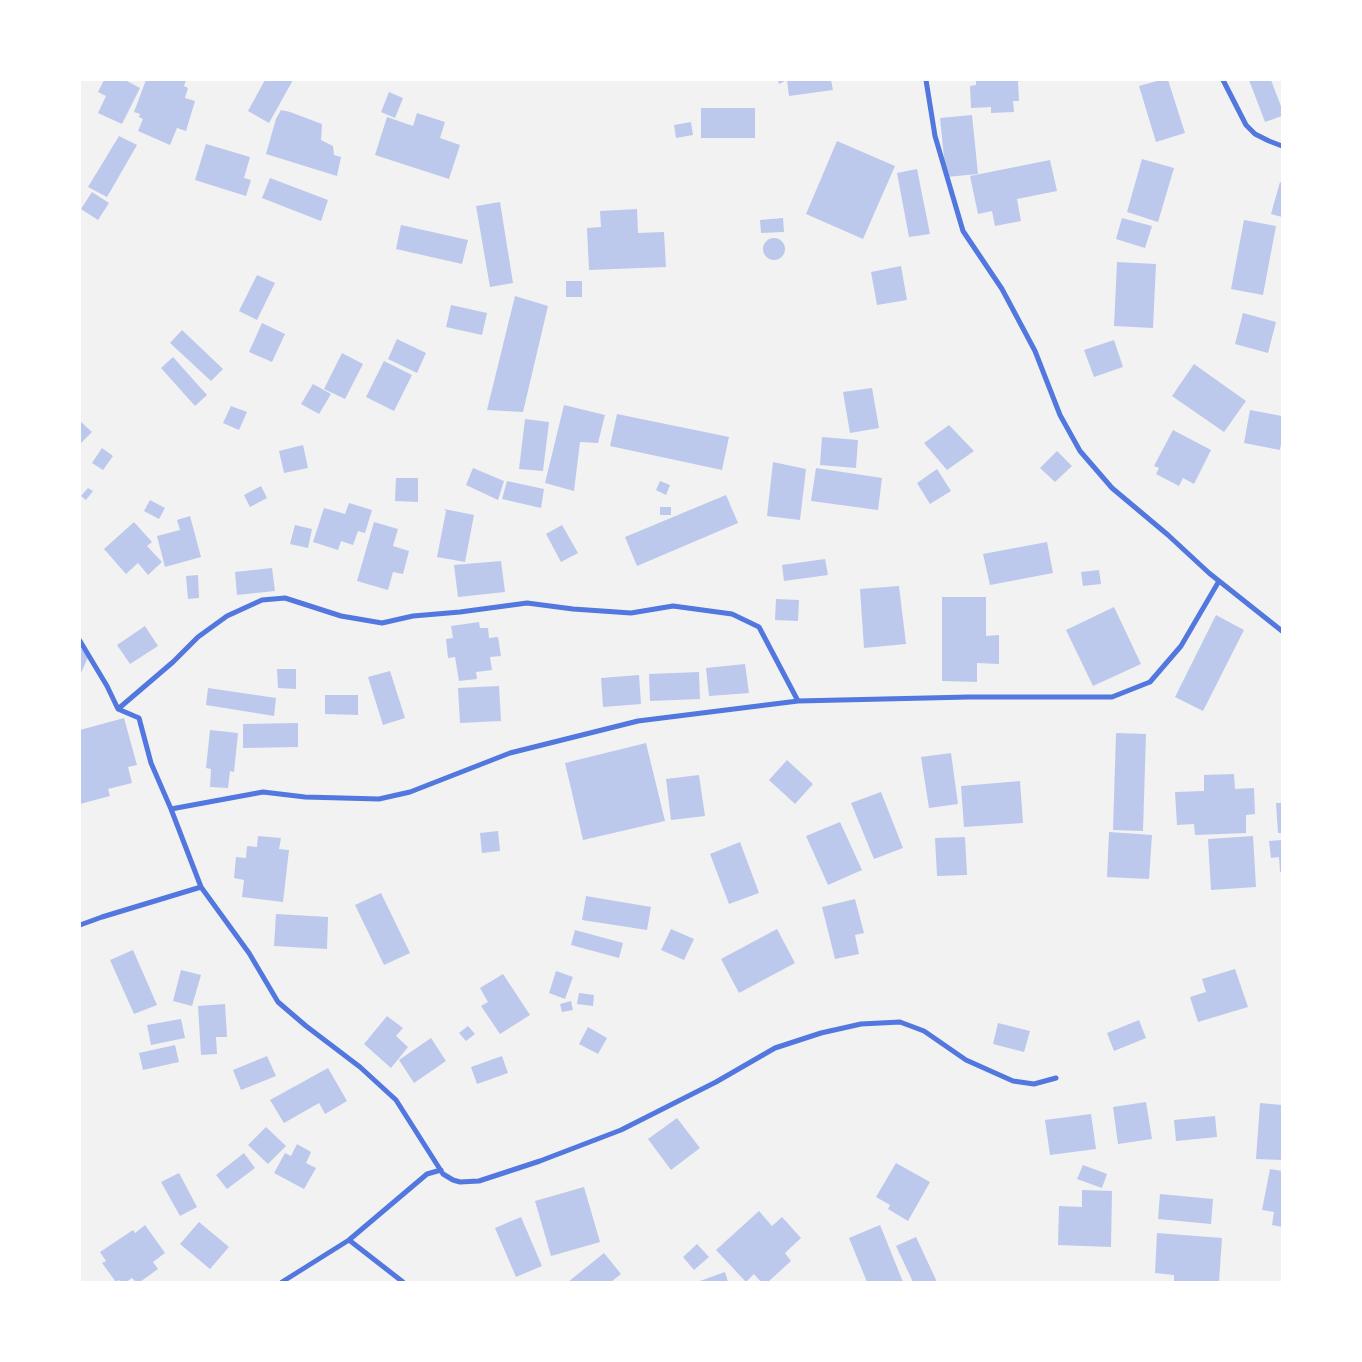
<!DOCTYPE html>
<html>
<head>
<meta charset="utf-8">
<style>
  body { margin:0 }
  #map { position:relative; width:1362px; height:1362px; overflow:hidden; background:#f2f2f2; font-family:"Archivo Narrow",sans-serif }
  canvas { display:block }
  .frame { position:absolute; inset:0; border:81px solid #fff; pointer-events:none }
</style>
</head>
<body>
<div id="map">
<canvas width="1362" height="1362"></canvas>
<div class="frame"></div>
</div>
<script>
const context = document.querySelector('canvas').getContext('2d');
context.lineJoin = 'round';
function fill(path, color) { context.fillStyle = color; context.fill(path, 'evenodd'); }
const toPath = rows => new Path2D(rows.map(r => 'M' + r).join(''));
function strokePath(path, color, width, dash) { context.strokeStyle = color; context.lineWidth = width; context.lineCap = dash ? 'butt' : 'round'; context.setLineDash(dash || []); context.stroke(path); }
fill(toPath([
  [104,80,125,80,140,88,122,124,98,113,106,96,98,92],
  [146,80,186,80,184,86,188,88,185,98,195,101,186,131,177,128,170,145,138,131,143,119,139,117,140,114,134,112],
  [265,80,293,80,269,123,248,111],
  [778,80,831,80,833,90,789,96,787,80,779,84],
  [976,80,1018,80,1019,101,1013,101,1014,112,991,113,991,107,971,108,970,86,976,85],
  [1161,80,1168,80,1185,133,1156,142,1139,86],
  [1249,80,1271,80,1282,109,1282,116,1265,122],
  [389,92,403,98,395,118,381,112],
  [701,108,755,108,755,138,701,138],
  [281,110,290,112,322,124,321,140,333,146,334,155,341,157,337,176,266,154,276,119],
  [417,113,445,122,440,138,460,145,449,179,375,155,387,117,413,126],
  [972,115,978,174,946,177,940,118],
  [691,122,693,135,676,138,674,125],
  [119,136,137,145,107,197,88,187],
  [837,141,895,166,863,239,806,214],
  [206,144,250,157,244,178,251,180,246,196,195,180],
  [1142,159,1174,168,1158,222,1127,212],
  [1050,160,1057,191,1017,199,1021,221,995,226,992,211,978,214,970,176],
  [917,169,930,234,909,237,897,173],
  [270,178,328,200,321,221,262,198],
  [1280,182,1282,183,1282,217,1271,214],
  [92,192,109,203,98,220,81,209],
  [500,202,513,283,490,287,476,206],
  [637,209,638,233,664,232,666,267,589,270,587,228,601,227,600,211],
  [783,218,784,232,761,233,760,220],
  [1122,218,1152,226,1145,248,1116,239],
  [1244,220,1276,226,1263,295,1231,289],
  [401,225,468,240,462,264,396,249],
  '763 249a11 11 0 1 1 22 0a11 11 0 1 1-22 0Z',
  [1117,262,1156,264,1153,328,1114,326],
  [901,266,907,300,877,305,871,272],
  [257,275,275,283,257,320,239,311],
  [566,281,582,281,582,297,566,297],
  [515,296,548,306,523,412,487,410],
  [451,305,487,313,482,335,446,327],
  [1243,313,1276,322,1268,353,1235,344],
  [262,323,285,334,272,362,249,352],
  [182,330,223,369,211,381,170,343],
  [397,339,426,353,417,373,388,359],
  [1114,340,1123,367,1094,377,1084,350],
  [342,353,363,364,345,399,324,389],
  [173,357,207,395,195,406,161,368],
  [384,361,412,375,394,411,366,397],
  [1194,364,1246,401,1224,432,1172,396],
  [313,384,331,394,319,414,301,404],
  [872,388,879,428,850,433,843,392],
  [564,405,605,415,598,443,580,442,574,491,545,483],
  [231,406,247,412,239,430,223,423],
  [1250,410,1282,416,1282,437,1280,450,1244,443],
  [617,414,729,437,722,470,610,446],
  [525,419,549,422,543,471,519,469],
  [80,421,92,432,80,444],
  [949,425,974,451,947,470,924,443],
  [1173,430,1211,450,1194,484,1183,478,1179,486,1156,474,1159,468,1154,466],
  [822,437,858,440,856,468,820,465],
  [303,445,308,468,284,473,279,451],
  [102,448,113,456,103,470,92,463],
  [1057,451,1072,466,1055,482,1040,468],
  [773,462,806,469,800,520,767,516],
  [473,468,504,481,498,500,466,485],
  [816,468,882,478,878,510,811,501],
  [937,469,951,491,930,504,917,483],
  [396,478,418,478,418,502,395,501],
  [507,481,544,489,541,508,502,499],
  [660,481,670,485,666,495,656,490],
  [261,486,267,498,250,507,244,495],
  [88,488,93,491,86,500,81,496],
  [726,495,738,523,637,566,625,537],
  [150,500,165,508,159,519,144,511],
  [349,503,372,510,365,533,358,531,353,545,341,541,338,550,313,542,324,508,345,514],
  [660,507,671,507,671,515,660,515],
  [444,509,474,515,465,562,437,557,446,511],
  [190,516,201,557,165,567,157,536,180,530,177,520],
  [134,522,152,542,147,546,162,562,148,575,138,563,126,574,104,549],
  [374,522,398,529,393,546,409,551,403,574,393,572,388,590,357,581],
  [295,525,312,529,308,548,290,544],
  [562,525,578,553,561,562,546,534],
  [1047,542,1053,573,990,585,983,554],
  [825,559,828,575,784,581,782,565],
  [501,561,505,592,458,597,454,565],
  [272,568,275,591,237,595,235,572],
  [1099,570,1101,584,1083,586,1081,572],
  [198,575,199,598,188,599,186,576],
  [899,586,906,644,864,648,860,589],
  [942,597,986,597,986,636,999,635,999,664,977,663,977,682,942,681],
  [776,599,799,600,798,621,775,620],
  [1114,607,1141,664,1093,686,1066,630],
  [1216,615,1244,630,1203,711,1175,697],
  [479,622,480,628,488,628,489,638,498,637,501,656,490,657,492,670,476,672,477,679,459,681,455,657,448,658,446,639,453,638,451,626],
  [145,626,158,646,130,664,117,645],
  [80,648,90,653,80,675],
  [745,664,749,693,709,696,706,668],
  [277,669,296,669,296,689,278,688],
  [390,671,405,718,383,725,368,677],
  [699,672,700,699,650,701,649,674],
  [639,675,641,704,603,707,601,678],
  [499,686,501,721,460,723,458,688],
  [208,688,276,698,274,716,206,705],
  [325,695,358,695,358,715,325,714],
  [124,718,137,765,128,767,132,783,108,789,110,796,80,804,80,730],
  [298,723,298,747,243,748,243,724],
  [210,730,238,733,234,772,230,771,228,788,210,787,211,769,206,768],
  [1116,733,1146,734,1143,831,1113,830],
  [646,743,665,821,583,840,565,763],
  [951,753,958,804,929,808,921,757],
  [787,760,813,784,795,804,769,780],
  [1234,774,1235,789,1254,788,1255,814,1246,815,1246,833,1195,835,1194,824,1177,825,1175,792,1204,791,1204,775],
  [699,775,705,816,671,820,666,779],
  [1020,781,1023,823,964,827,961,786],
  [881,792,903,848,874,859,851,803],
  [1276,803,1282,803,1282,833,1278,833],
  [840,822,862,870,828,885,806,836],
  [498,831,500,851,482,853,480,833],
  [1109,832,1152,835,1149,879,1107,877],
  [258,836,281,838,279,849,289,850,283,902,242,897,244,880,234,878,236,857,246,858,247,846,257,847],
  [1253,836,1256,887,1211,890,1208,839],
  [965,837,967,875,937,876,935,838],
  [1282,840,1282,872,1280,872,1279,857,1271,858,1269,841],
  [740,842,759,893,729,904,710,854],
  [381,893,410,953,384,965,355,905],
  [586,896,651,907,647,930,582,920],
  [855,899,864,933,855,935,859,954,835,959,822,907],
  [276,914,328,917,327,949,274,946],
  [671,929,694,939,684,960,661,950],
  [777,929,795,963,739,993,721,959],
  [575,930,623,943,619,958,571,945],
  [133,950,157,1005,134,1014,110,960],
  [1235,969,1248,1007,1198,1022,1190,997,1206,992,1202,979],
  [181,970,201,975,192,1006,173,1001],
  [556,971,573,977,565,999,549,993],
  [503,974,530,1015,500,1034,481,1006,488,1002,480,988],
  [579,993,594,995,593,1006,577,1004],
  [571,1001,573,1010,562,1012,560,1004],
  [225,1004,227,1037,216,1037,217,1054,201,1055,198,1006],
  [387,1016,403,1028,396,1036,408,1047,391,1068,364,1044],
  [181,1019,185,1038,151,1045,147,1025],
  [1139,1020,1146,1038,1114,1051,1107,1033],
  [998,1023,1030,1031,1024,1052,993,1044],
  [468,1026,475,1034,466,1041,459,1033],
  [588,1027,607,1038,598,1054,579,1044],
  [431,1038,446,1061,414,1083,399,1060],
  [175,1045,179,1062,143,1070,139,1053],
  [267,1056,276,1076,241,1090,233,1070],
  [502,1056,508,1073,477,1084,471,1067],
  [328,1068,347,1101,325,1114,319,1103,284,1123,270,1100],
  [1146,1102,1152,1139,1118,1144,1113,1107],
  [1260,1103,1282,1105,1282,1160,1256,1159],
  [1091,1114,1096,1149,1050,1155,1045,1120],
  [1215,1116,1217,1137,1176,1141,1174,1120],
  [677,1118,700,1148,671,1170,648,1139],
  [266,1127,286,1146,268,1164,248,1145],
  [297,1144,311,1152,306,1163,316,1168,304,1189,274,1173,285,1153,291,1156],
  [244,1153,255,1168,227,1189,216,1175],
  [896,1163,930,1182,908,1221,888,1209,890,1205,876,1197],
  [1083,1165,1107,1174,1102,1188,1077,1179],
  [1270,1169,1282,1171,1282,1227,1272,1225,1274,1212,1262,1210],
  [179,1173,197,1207,180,1216,161,1182],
  [584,1187,600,1242,551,1256,535,1201],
  [1082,1190,1112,1191,1111,1247,1058,1245,1059,1206,1082,1207],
  [1160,1194,1213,1199,1211,1224,1158,1219],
  [759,1211,772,1226,782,1217,801,1238,785,1253,791,1261,768,1282,761,1282,754,1274,746,1282,716,1250],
  [521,1217,542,1266,516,1277,495,1228],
  [199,1222,229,1247,210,1269,180,1244],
  [145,1225,165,1253,153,1262,158,1269,140,1282,136,1282,132,1278,126,1282,121,1282,119,1280,116,1282,102,1263,106,1261,100,1252,133,1230,135,1233],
  [880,1225,903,1282,867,1282,849,1238],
  [1157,1233,1222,1238,1219,1282,1174,1282,1174,1275,1155,1273],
  [916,1237,937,1282,913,1282,896,1246],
  [697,1244,709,1257,694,1270,683,1257],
  [604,1253,621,1274,611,1282,568,1282],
  [725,1272,728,1282,697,1282]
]), '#bdc9ec');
strokePath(toPath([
  [926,80,935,136,963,231,1002,289,1035,351,1060,415,1080,451,1112,488,1168,535,1209,573,1282,631],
  [1223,80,1246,125,1255,134,1269,141,1282,146],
  [80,641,107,686,118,709,139,718,151,763,171,809,201,887,249,953,278,1002,306,1026,360,1067,396,1100,443,1174,453,1180,460,1182,479,1181,540,1161,621,1130,716,1082,775,1048,821,1033,861,1024,900,1022,924,1031,966,1060,1013,1081,1034,1084,1056,1078],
  [118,709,173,662,198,637,227,616,262,600,285,598,341,616,382,623,413,616,460,612,527,603,573,609,631,613,673,606,732,614,759,627,798,701],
  [171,809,263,792,305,797,379,799,410,792,510,753,638,721,798,701,969,697,1112,697,1150,682,1181,646,1219,581],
  [80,925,102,917,201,887],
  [349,1240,403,1282],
  [282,1282,349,1240,427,1174,441,1170]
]), '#5277de', 5);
</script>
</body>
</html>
